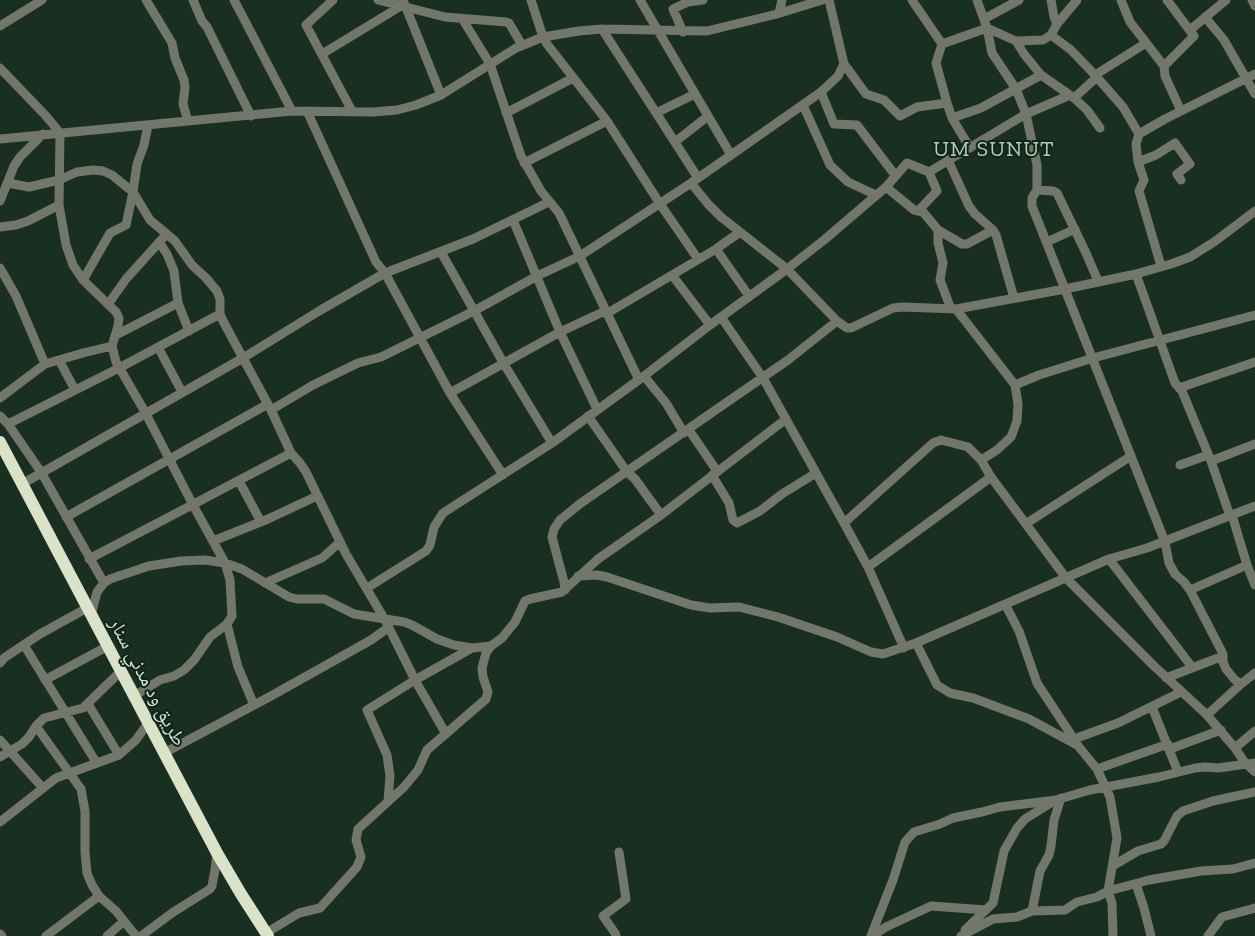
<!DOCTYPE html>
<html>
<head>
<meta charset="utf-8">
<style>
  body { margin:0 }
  canvas { display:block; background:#192f21 }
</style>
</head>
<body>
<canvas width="1255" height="936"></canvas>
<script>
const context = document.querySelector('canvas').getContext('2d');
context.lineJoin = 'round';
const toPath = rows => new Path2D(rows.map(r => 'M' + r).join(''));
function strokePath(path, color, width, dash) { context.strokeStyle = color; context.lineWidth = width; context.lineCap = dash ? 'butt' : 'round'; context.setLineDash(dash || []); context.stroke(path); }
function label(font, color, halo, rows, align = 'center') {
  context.font = font + ' "Zilla Slab","Noto Naskh Arabic",serif'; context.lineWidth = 4; context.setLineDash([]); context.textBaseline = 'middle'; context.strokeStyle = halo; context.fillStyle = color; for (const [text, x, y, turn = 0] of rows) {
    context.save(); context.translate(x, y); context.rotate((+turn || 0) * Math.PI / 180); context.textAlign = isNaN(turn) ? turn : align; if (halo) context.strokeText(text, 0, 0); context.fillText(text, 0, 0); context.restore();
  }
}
strokePath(toPath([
  [146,0,172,43,175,58,184,80,185,87,183,104,188,121],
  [193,0,202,21,207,27,251,116],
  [234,0,292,111],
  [333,0,306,25,352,111],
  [378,0,445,17,506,22,509,23,522,45],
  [403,0,441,95],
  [531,0,543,37,547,44,607,121,660,204,698,259],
  [640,0,731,155],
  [829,0,844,64,866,94,884,100,900,116,917,107,947,103,936,63,942,44,987,28,1016,41,1043,40,1051,35,1057,24,1077,0],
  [912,0,942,44],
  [977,0,987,28,992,53,1016,89,1026,114,1037,165,1037,190,1032,198,1032,206,1165,542,1169,563,1175,574,1184,582,1190,590,1223,654,1223,662,1226,669,1235,680,1241,684,1207,715],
  [1051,0,1054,17,1057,24],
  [1121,0,1130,22,1164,66,1165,76,1181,111],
  [1252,0,1255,6],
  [779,13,782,0],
  [1205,17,1224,40,1255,94],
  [984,19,1019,0],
  [463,20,490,64,521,156,541,191,559,213,639,380],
  [0,26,42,0],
  [602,29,698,178],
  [1190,30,1226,0],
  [683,32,673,9,688,2,703,0],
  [1051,35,1071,50,1095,75,1123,107,1139,134,1136,144,1138,162,1144,180,1139,191,1161,266],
  [1016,41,1024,54,1041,75,1074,98,1087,110,1100,128],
  [322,54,401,6],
  [1164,66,1194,36,1167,0],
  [0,68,46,116,60,133,59,205,66,245,73,265,83,280,116,312,119,318,118,326,112,346,116,362,145,412,193,505,225,563,230,580,232,616,227,624,210,637,194,660,184,670,174,676,160,680,134,696],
  [1095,75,1146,43],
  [821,92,834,124,857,125,895,175],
  [1074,98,1097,77],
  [947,103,952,118,970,148],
  [803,105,830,165,848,182,876,195],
  [307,111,376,262,385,273,450,393,503,475],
  [506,113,573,78],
  [656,113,695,94],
  [952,118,981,108,1041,75],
  [148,125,144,145,137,164,133,192,150,220,175,241,192,265,206,278,217,291,220,299,220,314,223,321,271,410,291,453,300,463,306,472,346,554,385,620,415,680,446,734],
  [1139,134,1165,119,1255,74],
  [0,139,292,111,373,112,397,110,416,105,441,95,516,48,543,37,579,31,602,29,707,31,777,14,822,0],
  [675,142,708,116],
  [948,160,969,206,975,214,993,230,996,235,1014,298],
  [1138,162,1156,155,1175,143,1190,164,1177,174,1181,180],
  [524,163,607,121],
  [929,172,1026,114,1070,95],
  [8,183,29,187,59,180,77,172,93,170,103,171,112,175,133,192,126,225,110,233,83,280],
  [691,183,708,204,721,217,787,269,837,321,847,328,851,328,893,308,903,307,956,309,1065,289,1136,274,1171,264,1190,257,1214,242,1255,211],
  [886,187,914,210,923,212,938,230,962,244,967,244,993,230],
  [1037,190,1053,191,1057,193,1086,253,1098,281],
  [0,201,14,166,20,157,43,134],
  [513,220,560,332,597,409],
  [0,227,16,225,28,221,59,205],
  [938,230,938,243,943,263,940,280,951,309],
  [159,242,167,254,174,271,178,303,189,331],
  [1047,242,1075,229],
  [716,249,749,296],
  [441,252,504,364,552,443],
  [0,268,16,296,45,364],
  [1136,274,1175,383,1182,391,1211,461,1230,516],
  [672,275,710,325],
  [109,303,126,279,163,238],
  [956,309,1015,385,1018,404,1017,421,1011,437,997,450,981,460],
  [606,314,716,249,740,232],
  [721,317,763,378,844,523,868,567,904,648],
  [116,335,178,303],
  [158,347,182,392],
  [59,360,75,390],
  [644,376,666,403,684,433],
  [1015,385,1039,375,1093,358,1255,315],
  [1179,388,1255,362],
  [450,393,560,332,605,311],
  [0,398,45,364,83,353,112,346],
  [271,410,313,385,358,363,381,357,474,311,537,276,580,256,691,183,821,92,838,76,844,64],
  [0,416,8,424,41,472,104,583],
  [588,416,627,472,635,479,661,515],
  [8,424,119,368,220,314],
  [689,430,717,471],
  [1211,461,1255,444],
  [1180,465,1208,455],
  [712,475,729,503,733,520,737,523,760,511,782,494,816,473],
  [239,481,261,522],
  [22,484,243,358,319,311,385,273,473,239,549,202],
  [1232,515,1247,565,1255,585],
  [66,517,268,404],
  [844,523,933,443,941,440,968,447,981,460,991,477,1066,578,1154,666,1207,715,1235,748,1245,763,1255,772],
  [1027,523,1131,456],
  [213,541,268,519,317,496],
  [89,559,291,453],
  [1109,559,1192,667],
  [868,567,991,477],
  [578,576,597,575,607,577,691,605,710,608,739,607,778,617,837,637,871,652,883,654,916,643,1109,559,1147,548,1255,506],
  [265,583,322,558,340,542],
  [367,588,426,551,430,545,434,527,443,513,552,443,644,376,710,325,787,269,824,240,886,187,907,163,929,172,937,191,918,211],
  [565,590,564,582,552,537,554,529,560,520,581,503,788,360,837,321],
  [1190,590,1247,565],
  [1005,604,1019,631,1037,683,1079,747,1097,769,1110,797,1117,838,1108,891,1112,903,1113,936],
  [91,615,97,592,104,583,110,579,149,566,181,561,205,560,225,563,242,569,289,597,297,599,324,599,354,614,404,622,412,625,437,639,454,645,472,648,491,646,502,638,515,622,525,601,530,599,562,592,598,559,661,515,786,419],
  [227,624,238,667,254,705],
  [916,643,937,685,950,693,973,698,1029,719,1077,745],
  [24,645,96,762],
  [0,663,4,658,40,634,87,608],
  [1166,678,1223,656],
  [45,680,108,646],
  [1241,684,1255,673],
  [88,704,119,755],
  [1152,707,1178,772],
  [36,726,81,789,85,811,85,852,87,873,92,885,99,896,116,911,136,936],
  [1074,739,1118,723,1181,692],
  [0,740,42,787],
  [1235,748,1255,731],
  [1170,749,1221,730],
  [164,753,271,696,371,640,389,627],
  [0,757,22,744,29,737,36,726,44,718,83,708,121,671],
  [1097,769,1168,744],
  [388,801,390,776,387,755,367,710,415,680,472,648],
  [0,822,56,778,119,755,136,740,148,723],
  [1114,865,1138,851,1161,844,1164,841,1177,816,1183,811,1213,801,1255,792],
  [1136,884,1144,908,1151,936],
  [1032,911,1040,871,1049,855,1051,846,1054,820,1061,798],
  [965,930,993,903,1004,851,1017,828,1025,819,1054,801],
  [266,933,299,913,320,908,357,867,361,857,356,840,358,829,404,787,418,770,427,750,486,699,488,692,483,677,482,668,486,653,491,646],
  [0,934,2,936],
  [46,936,99,896],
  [107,936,124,921],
  [141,936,172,913,210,889,212,886,215,870,217,853],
  [616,936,615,933,603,916,626,899,619,852],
  [871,936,893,880,905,842,914,832,940,824,953,818,982,812,1000,807,1056,800,1090,790,1159,777,1195,768,1205,767,1218,768,1255,763],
  [872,936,886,927,931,906,986,910],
  [961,936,993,919,1017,917,1032,911,1065,910,1077,902,1097,897,1108,891,1149,880,1201,871,1233,869,1255,863],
  [1208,936,1222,917,1255,908]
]), '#73766b', 9);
strokePath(toPath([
  [0,442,217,853,241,894,268,936]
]), '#dae3c7', 12);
label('20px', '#d2e0d6', '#0f2518', [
  ["طريق ود مدني سنار",147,682,62]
]);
context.letterSpacing = '1px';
label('22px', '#b0cbb9', '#0f2518', [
  ["UM SUNUT",994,150]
]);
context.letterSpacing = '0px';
</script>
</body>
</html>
